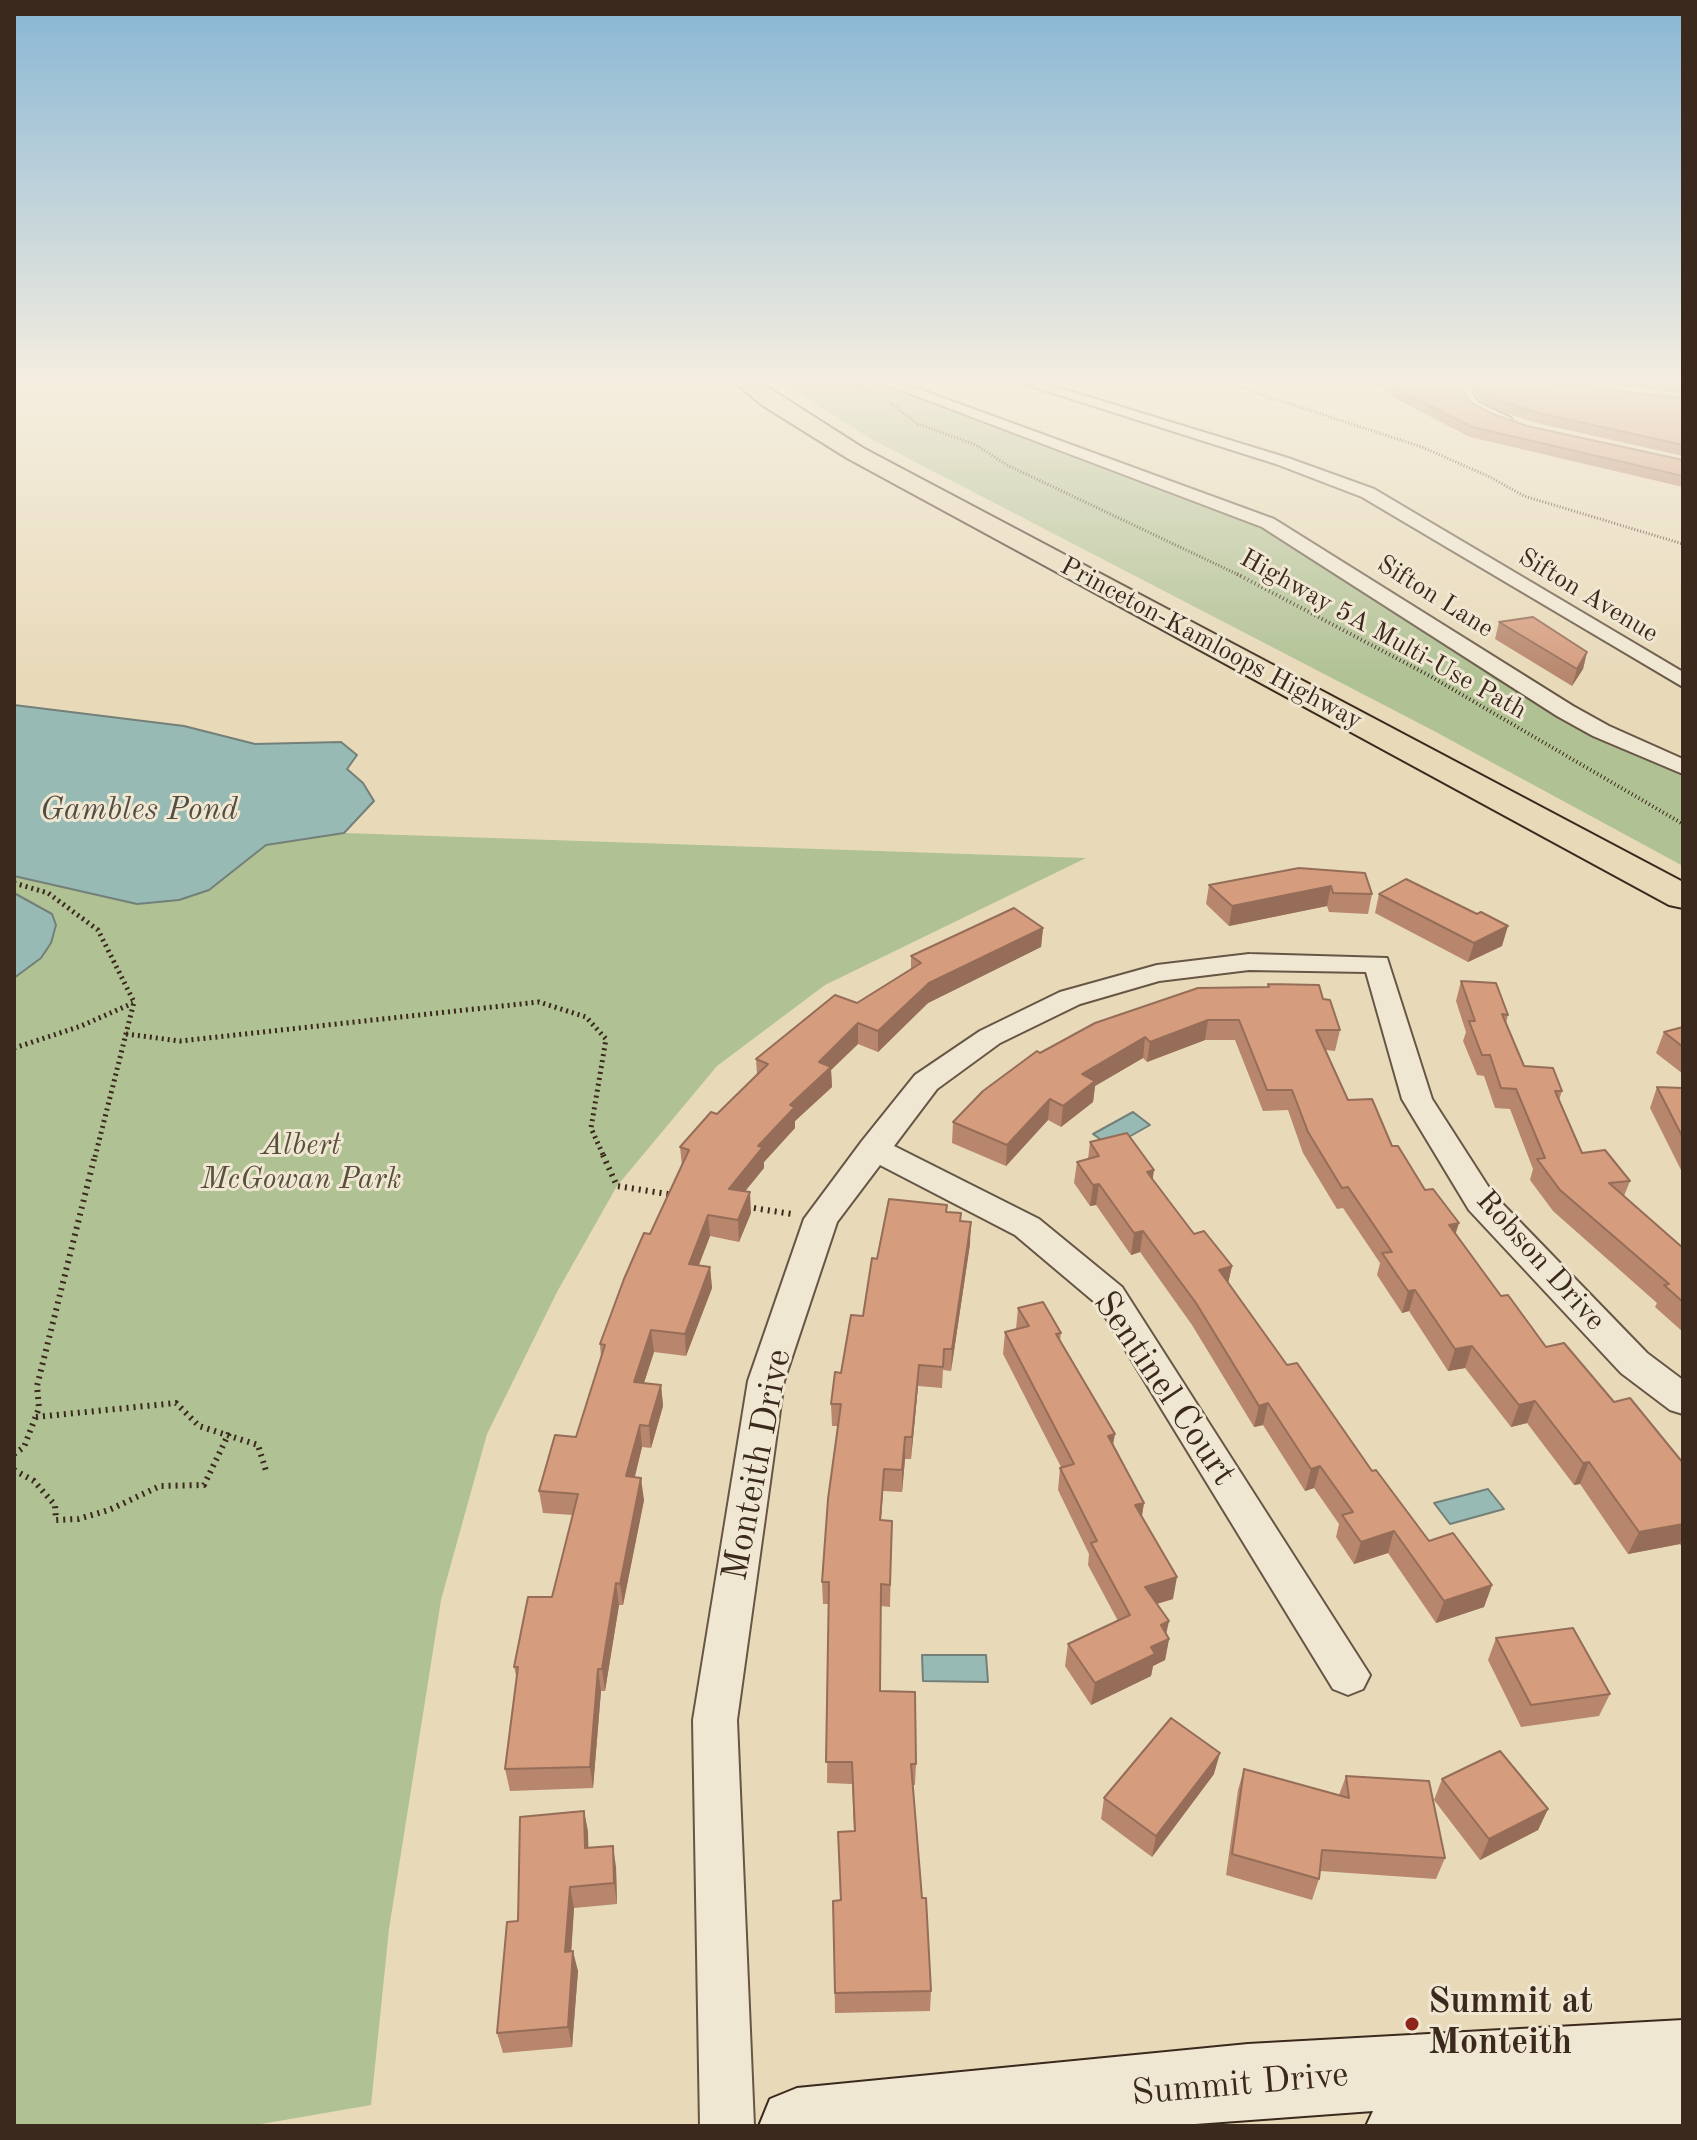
<!DOCTYPE html>
<html>
<head>
<meta charset="utf-8">
<style>
  body { margin:0 }
  #map { position:relative; width:1697px; height:2140px; overflow:hidden; background:#e8dab9; font-family:"Old Standard TT",serif }
  canvas { display:block }
  .frame { position:absolute; inset:0; border:16px solid #3c291e; pointer-events:none }
</style>
</head>
<body>
<div id="map">
<canvas width="1697" height="2140"></canvas>
<div class="frame"></div>
</div>
<script>
const context = document.querySelector('canvas').getContext('2d');
context.lineJoin = 'round';
function fill(path, color) { context.fillStyle = color; context.fill(path, 'evenodd'); }
const toPath = rows => new Path2D(rows.map(r => 'M' + r).join(''));
function strokePath(path, color, width, dash) { context.strokeStyle = color; context.lineWidth = width; context.lineCap = dash ? 'butt' : 'round'; context.setLineDash(dash || []); context.stroke(path); }
function label(font, color, halo, rows, align = 'center') {
  context.font = font + ' "Old Standard TT",serif'; context.lineWidth = 6; context.setLineDash([]); context.textBaseline = 'middle'; context.strokeStyle = halo; context.fillStyle = color; for (const [text, x, y, turn = 0] of rows) {
    context.save(); context.translate(x, y); context.rotate((+turn || 0) * Math.PI / 180); context.textAlign = isNaN(turn) ? turn : align; if (halo) context.strokeText(text, 0, 0); context.fillText(text, 0, 0); context.restore();
  }
}
fill(toPath([
  [780,381,881,381,1266,527,1423,626,1646,760,1683,775,1683,866,1434,731,873,440],
  [344,833,1086,858,825,985,717,1066,617,1186,557,1292,487,1434,441,1600,389,1929,371,2105,250,2126,14,2126,14,978,41,958,52,914,14,893,14,876,137,904,179,900,209,890,266,845]
]), '#b0c194');
const water = toPath([
  [14,705,184,726,255,744,341,742,357,755,347,769,363,783,374,801,344,833,266,845,209,890,179,900,137,904,14,876,14,705],
  [14,893,52,914,56,925,51,943,41,958,14,978,14,893],
  [1133,1112,1150,1125,1111,1147,1093,1134,1133,1112],
  [1488,1489,1504,1509,1450,1524,1434,1503,1488,1489],
  [922,1655,986,1655,988,1682,923,1681,922,1655]
]);
fill(water, '#98bab5');
strokePath(water, '#738079', 2);
const street = toPath([
  [877,381,897,381,1274,519,1573,706,1609,726,1683,759,1683,774,1593,736,1557,716,1262,527,877,381],
  [1015,381,1037,381,1288,458,1374,489,1683,672,1683,687,1362,497,1276,464,1015,381],
  [1463,381,1477,381,1471,392,1478,402,1511,418,1511,424,1501,424,1468,408,1457,392,1463,381],
  [1521,381,1564,381,1586,384,1593,388,1586,392,1528,385,1521,381],
  [1249,954,1387,958,1432,1099,1493,1194,1647,1353,1683,1380,1683,1414,1670,1410,1621,1373,1469,1210,1402,1099,1366,972,1249,970,1159,981,1080,1004,1000,1043,937,1089,894,1146,1039,1219,1122,1287,1370,1675,1363,1689,1348,1695,1333,1689,1098,1305,1015,1235,880,1165,837,1222,784,1381,737,1720,754,2126,700,2126,693,1720,748,1381,804,1219,862,1141,915,1075,980,1031,1060,992,1157,965,1249,954]
]);
const secondary = toPath([
  [1683,2020,1683,2126,1366,2126,1373,2111,1168,2126,759,2126,770,2099,797,2088,1248,2044,1683,2020]
]);
const primary = toPath([
  [733,381,758,381,863,448,1683,882,1683,908,1669,905,847,458,762,405,733,381]
]);
strokePath(street, '#675545', 4);
strokePath(secondary, '#3c291e', 4);
strokePath(primary, '#3c291e', 4);
strokePath(toPath([
  [847,381,868,392],
  [1220,381,1422,447,1490,477,1524,496,1683,544],
  [891,404,918,424,976,445,1007,465,1241,576]
]), '#3c291e', 3, [1, 2]);
strokePath(toPath([
  [1237,574,1430,676,1683,824]
]), '#3c291e', 4, [1, 3]);
strokePath(toPath([
  [14,883,48,893,98,930,134,1002,95,1157],
  [126,1034,180,1041,539,1002,586,1017,606,1039,591,1128,604,1157],
  [14,1048,81,1026,133,1003]
]), '#3c291e', 5, [2, 4]);
strokePath(toPath([
  [603,1155,617,1186,674,1195],
  [747,1207,792,1214],
  [36,1417,176,1403,199,1426,258,1445,267,1474],
  [14,1454,24,1447,39,1408,37,1386,95,1155],
  [14,1470,34,1481,55,1505,56,1520,78,1519,109,1510,160,1486,204,1485,229,1433]
]), '#3c291e', 6, [2, 5]);
fill(street, '#f0e7d2');
fill(secondary, '#f0e7d2');
fill(primary, '#e8dab9');
fill(toPath([
  [1369,381,1461,381,1458,385,1469,401,1490,413,1527,426,1683,460,1683,487,1470,437,1404,403],
  [1607,381,1683,381,1683,394,1606,384],
  [1477,382,1683,398,1683,456,1537,423,1500,411,1480,400,1475,392],
  [1499,622,1587,652,1583,669,1572,686,1495,639],
  [1299,868,1372,894,1368,914,1329,912,1327,906,1229,926,1206,904,1209,885],
  [1379,894,1502,946,1468,962,1375,913],
  [1043,928,1041,947,928,1003,878,1052,858,1044,831,1070,832,1087,795,1121,795,1128,764,1162,764,1168,745,1191,751,1213,739,1242,710,1236,699,1265,710,1267,712,1288,686,1356,654,1352,644,1383,661,1385,663,1406,651,1448,642,1447,635,1477,644,1500,623,1605,619,1605,605,1691,601,1691,593,1788,510,1791,505,1769,517,1679,514,1667,552,1597,573,1515,543,1513,539,1491,576,1437,601,1357,600,1344,682,1166,680,1147,717,1114,757,1074,756,1059,857,1003,911,969,911,956],
  [1461,981,1508,1015,1506,1023,1524,1066,1562,1091,1559,1100,1582,1153,1630,1181,1624,1196,1683,1248,1683,1332,1655,1307,1657,1303,1553,1211,1530,1180,1533,1169,1510,1109,1495,1108,1484,1076,1477,1075,1463,1041,1466,1032,1456,1001],
  [1268,984,1323,999,1340,1030,1335,1051,1326,1050,1348,1100,1392,1146,1425,1190,1501,1296,1546,1347,1614,1402,1683,1463,1683,1549,1680,1544,1628,1554,1580,1484,1574,1485,1527,1423,1511,1427,1465,1368,1448,1371,1409,1311,1402,1313,1377,1275,1380,1263,1343,1208,1337,1209,1303,1153,1288,1110,1263,1111,1235,1040,1205,1040,1147,1062,1143,1058,1095,1086,1093,1102,1061,1127,1048,1120,1006,1166,952,1143,953,1122,1040,1053,1267,987],
  [1683,1027,1683,1074,1656,1053,1664,1032],
  [1657,1087,1683,1088,1683,1174,1650,1108],
  [1090,1142,1153,1180,1194,1234,1232,1266,1228,1283,1287,1365,1429,1541,1492,1585,1484,1607,1436,1623,1388,1553,1354,1564,1336,1537,1339,1524,1314,1488,1305,1491,1263,1425,1254,1427,1192,1325,1140,1252,1131,1255,1096,1205,1090,1206,1074,1183,1077,1162,1088,1159],
  [947,1212,960,1221,970,1244,951,1371,943,1370,942,1388,918,1386,911,1459,905,1459,902,1492,883,1491,881,1520,892,1521,890,1607,881,1606,880,1691,916,1764,915,1785,913,1785,922,1898,931,1991,930,2011,835,2013,833,1901,840,1900,838,1832,854,1831,852,1784,827,1783,829,1604,823,1604,822,1582,838,1426,832,1426,831,1404,841,1373,863,1316,877,1259],
  [1018,1308,1061,1333,1060,1341,1144,1503,1142,1516,1173,1599,1157,1604,1166,1634,1169,1639,1165,1660,1153,1666,1151,1676,1091,1705,1065,1666,1068,1644,1118,1621,1088,1565,1089,1554,1058,1490,1060,1468,1061,1467,1003,1354,1005,1332,1016,1329],
  [1496,1638,1610,1694,1599,1716,1521,1727,1488,1660],
  [1244,1769,1339,1795,1346,1776,1445,1858,1436,1879,1320,1871,1319,1879,1312,1900,1226,1875,1238,1790],
  [1214,1774,1152,1857,1101,1819,1104,1798],
  [1442,1779,1548,1809,1538,1830,1480,1860,1434,1800],
  [584,1811,588,1832,588,1848,616,1867,617,1904,574,1908,571,1951,578,1971,572,2047,503,2053,497,2033,518,1921]
]), '#b7866c');
fill(toPath([
  [1587,652,1583,669,1572,686,1577,669],
  [1331,886,1327,906,1229,926,1232,906],
  [1508,926,1502,946,1468,962,1474,943],
  [1043,928,1041,947,928,1003,878,1052,878,1031,929,983],
  [1208,1020,1205,1040,1147,1062,1150,1042],
  [858,1023,858,1044,831,1070,832,1087,795,1121,795,1128,764,1162,764,1168,730,1210,729,1189,758,1146,790,1105,819,1062],
  [1145,1037,1143,1058,1095,1086,1093,1102,1061,1127,1063,1106,1082,1074],
  [1050,1099,1048,1120,1006,1166,1007,1145],
  [1154,1170,1151,1191,1147,1172],
  [1099,1184,1096,1205,1090,1206,1093,1185],
  [750,1192,751,1213,739,1242,738,1220],
  [708,1215,710,1236,691,1285,689,1264],
  [971,1222,970,1244,951,1371,952,1349],
  [1459,1223,1452,1245,1449,1225],
  [1143,1231,1140,1252,1131,1255,1134,1233],
  [1232,1266,1227,1288,1219,1270],
  [710,1267,712,1288,686,1356,685,1334],
  [1415,1290,1409,1311,1402,1313,1408,1291],
  [651,1330,654,1352,637,1404,634,1382],
  [1472,1346,1465,1368,1448,1371,1455,1349],
  [919,1365,918,1386,911,1459,912,1437],
  [661,1385,663,1406,651,1448,649,1426],
  [1535,1401,1527,1423,1511,1427,1519,1405],
  [1268,1403,1263,1425,1254,1427,1259,1406],
  [640,1425,642,1447,629,1498,626,1476],
  [1115,1434,1111,1456,1108,1436],
  [905,1437,905,1459,902,1492,902,1470],
  [1589,1462,1580,1484,1574,1485,1583,1463],
  [1320,1466,1314,1488,1305,1491,1311,1469],
  [884,1469,883,1491,879,1542,880,1520],
  [641,1478,644,1500,623,1605,620,1584],
  [1144,1503,1140,1525,1135,1505],
  [1683,1524,1683,1538,1680,1544,1628,1554,1639,1532],
  [1394,1531,1388,1553,1354,1564,1361,1542],
  [1177,1577,1173,1599,1141,1608,1145,1587],
  [616,1583,619,1605,605,1691,602,1669],
  [1492,1585,1484,1607,1436,1623,1444,1601],
  [1169,1621,1165,1640,1169,1639,1165,1660,1153,1666,1151,1676,1091,1705,1095,1683,1151,1647,1161,1625],
  [598,1669,601,1691,593,1788,590,1767],
  [1220,1753,1214,1774,1152,1857,1156,1836],
  [1548,1809,1538,1830,1480,1860,1489,1839],
  [584,1811,588,1832,589,1869,585,1848],
  [613,1846,616,1867,617,1904,614,1883],
  [570,1887,574,1908,570,1972,565,1952],
  [573,1951,578,1971,572,2047,568,2027]
]), '#956d58');
const building = toPath([
  [1385,381,1457,381,1469,401,1490,413,1527,426,1683,460,1683,476,1472,427,1406,394,1385,381],
  [1477,381,1528,381,1683,398,1683,445,1539,413,1502,402,1482,390,1477,382,1477,381],
  [1657,381,1683,381,1683,384,1657,381],
  [1533,617,1587,652,1577,669,1499,622,1533,617],
  [1299,868,1365,873,1372,894,1333,893,1331,886,1232,906,1209,885,1299,868],
  [1406,879,1477,914,1481,912,1508,926,1474,943,1379,894,1406,879],
  [1014,908,1043,928,929,983,878,1031,858,1023,819,1062,831,1067,790,1105,795,1107,758,1146,763,1147,729,1189,750,1192,738,1220,708,1215,689,1264,710,1267,685,1334,651,1330,634,1382,661,1385,649,1426,640,1425,626,1476,641,1478,620,1584,616,1583,602,1669,598,1669,590,1767,505,1769,518,1667,514,1667,528,1597,552,1597,578,1494,539,1491,555,1435,576,1437,605,1345,600,1344,624,1279,644,1233,650,1234,689,1150,680,1147,711,1112,717,1114,768,1064,756,1059,835,995,857,1003,921,963,911,956,1014,908],
  [1461,981,1496,983,1508,1015,1502,1014,1524,1066,1553,1068,1562,1091,1555,1091,1582,1153,1605,1150,1630,1181,1609,1183,1683,1248,1683,1302,1664,1285,1669,1284,1560,1190,1537,1159,1545,1158,1516,1089,1501,1088,1490,1055,1482,1055,1469,1021,1475,1021,1461,981],
  [1268,984,1319,985,1323,999,1330,1000,1340,1030,1316,1030,1348,1100,1372,1099,1392,1146,1398,1146,1425,1190,1433,1189,1459,1223,1449,1225,1501,1296,1508,1295,1546,1347,1564,1343,1614,1402,1630,1398,1683,1463,1683,1524,1639,1532,1589,1462,1583,1463,1535,1401,1519,1405,1472,1346,1455,1349,1415,1290,1408,1291,1382,1253,1392,1252,1348,1187,1342,1188,1308,1132,1292,1090,1267,1090,1239,1020,1208,1020,1150,1042,1145,1037,1082,1074,1095,1081,1063,1106,1050,1099,1007,1145,953,1122,983,1091,1037,1051,1040,1053,1095,1023,1198,988,1269,987,1268,984],
  [1683,1027,1683,1047,1664,1032,1683,1027],
  [1657,1087,1683,1088,1683,1138,1657,1087],
  [1127,1133,1154,1170,1147,1172,1194,1234,1204,1231,1232,1266,1219,1270,1287,1365,1297,1363,1372,1471,1376,1470,1429,1541,1453,1533,1492,1585,1444,1601,1394,1531,1361,1542,1342,1515,1353,1512,1320,1466,1311,1469,1268,1403,1259,1406,1196,1303,1143,1231,1134,1233,1099,1184,1093,1185,1077,1162,1099,1156,1090,1142,1127,1133],
  [889,1199,947,1205,946,1212,961,1213,960,1221,971,1222,952,1349,944,1349,943,1367,919,1365,912,1437,905,1437,902,1470,884,1469,880,1520,892,1521,890,1585,881,1584,880,1691,915,1692,916,1764,911,1764,922,1898,926,1898,931,1991,835,1993,833,1901,841,1900,838,1832,855,1831,852,1762,826,1762,829,1582,822,1582,828,1499,841,1404,831,1404,835,1372,841,1373,851,1315,863,1316,872,1258,877,1259,889,1199],
  [1043,1302,1061,1333,1056,1334,1115,1434,1108,1436,1144,1503,1135,1505,1177,1577,1145,1587,1169,1621,1161,1625,1169,1639,1151,1647,1155,1654,1095,1683,1068,1644,1130,1615,1091,1543,1097,1541,1060,1468,1074,1464,1005,1332,1029,1326,1018,1308,1043,1302],
  [1573,1628,1610,1694,1531,1705,1496,1638,1573,1628],
  [1171,1718,1220,1753,1156,1836,1104,1798,1171,1718],
  [1500,1751,1548,1809,1489,1839,1442,1779,1500,1751],
  [1244,1769,1349,1798,1346,1776,1429,1781,1445,1858,1322,1850,1319,1879,1232,1854,1244,1769],
  [584,1811,585,1848,613,1846,614,1883,570,1887,565,1952,573,1951,568,2027,497,2033,507,1922,518,1921,520,1817,584,1811]
]);
fill(building, '#d59c7e');
strokePath(building, '#956d58', 2);
const sky = context.createLinearGradient(0, 0, 0, 681);
sky.addColorStop(0, '#88b6d4');
sky.addColorStop(0.56, '#f5eee0');
sky.addColorStop(1, '#f5eee000');
context.fillStyle = sky;
context.fillRect(0, 0, 1697, 681);
for (const [x, y, r, color] of [
  [1412,2024,8,"#8f2418"]
]) { const dot = new Path2D(); dot.arc(x, y, r, 0, 2 * Math.PI); context.fillStyle = color; context.fill(dot); strokePath(dot, '#f0e7d2', 3); }
label('26px', '#3c291e', '#f0e7d2', [
  ["Sifton Avenue",1588,596,31],
  ["Sifton Lane",1435,597,32],
  ["Highway 5A Multi-Use Path",1383,635,29],
  ["Princeton-Kamloops Highway",1211,644,28]
]);
label('italic 30px', '#594f3c', '#f0e7d2', [
  ["Albert",301,1146],
  ["McGowan Park",301,1180]
]);
label('30px', '#3c291e', '#f0e7d2', [
  ["Robson Drive",1540,1261,48]
]);
label('italic 32px', '#534d44', '#f0e7d2', [
  ["Gambles Pond",139,811]
]);
label('36px', '#3c291e', '#f0e7d2', [
  ["Sentinel Court",1164,1389,56],
  ["Monteith Drive",758,1465,-79],
  ["Summit Drive",1240,2085,-5]
]);
label('bold 36px', '#3c291e', '#f0e7d2', [
  ["Summit at",1428,2003],
  ["Monteith",1428,2044]
], 'left');
</script>
</body>
</html>
